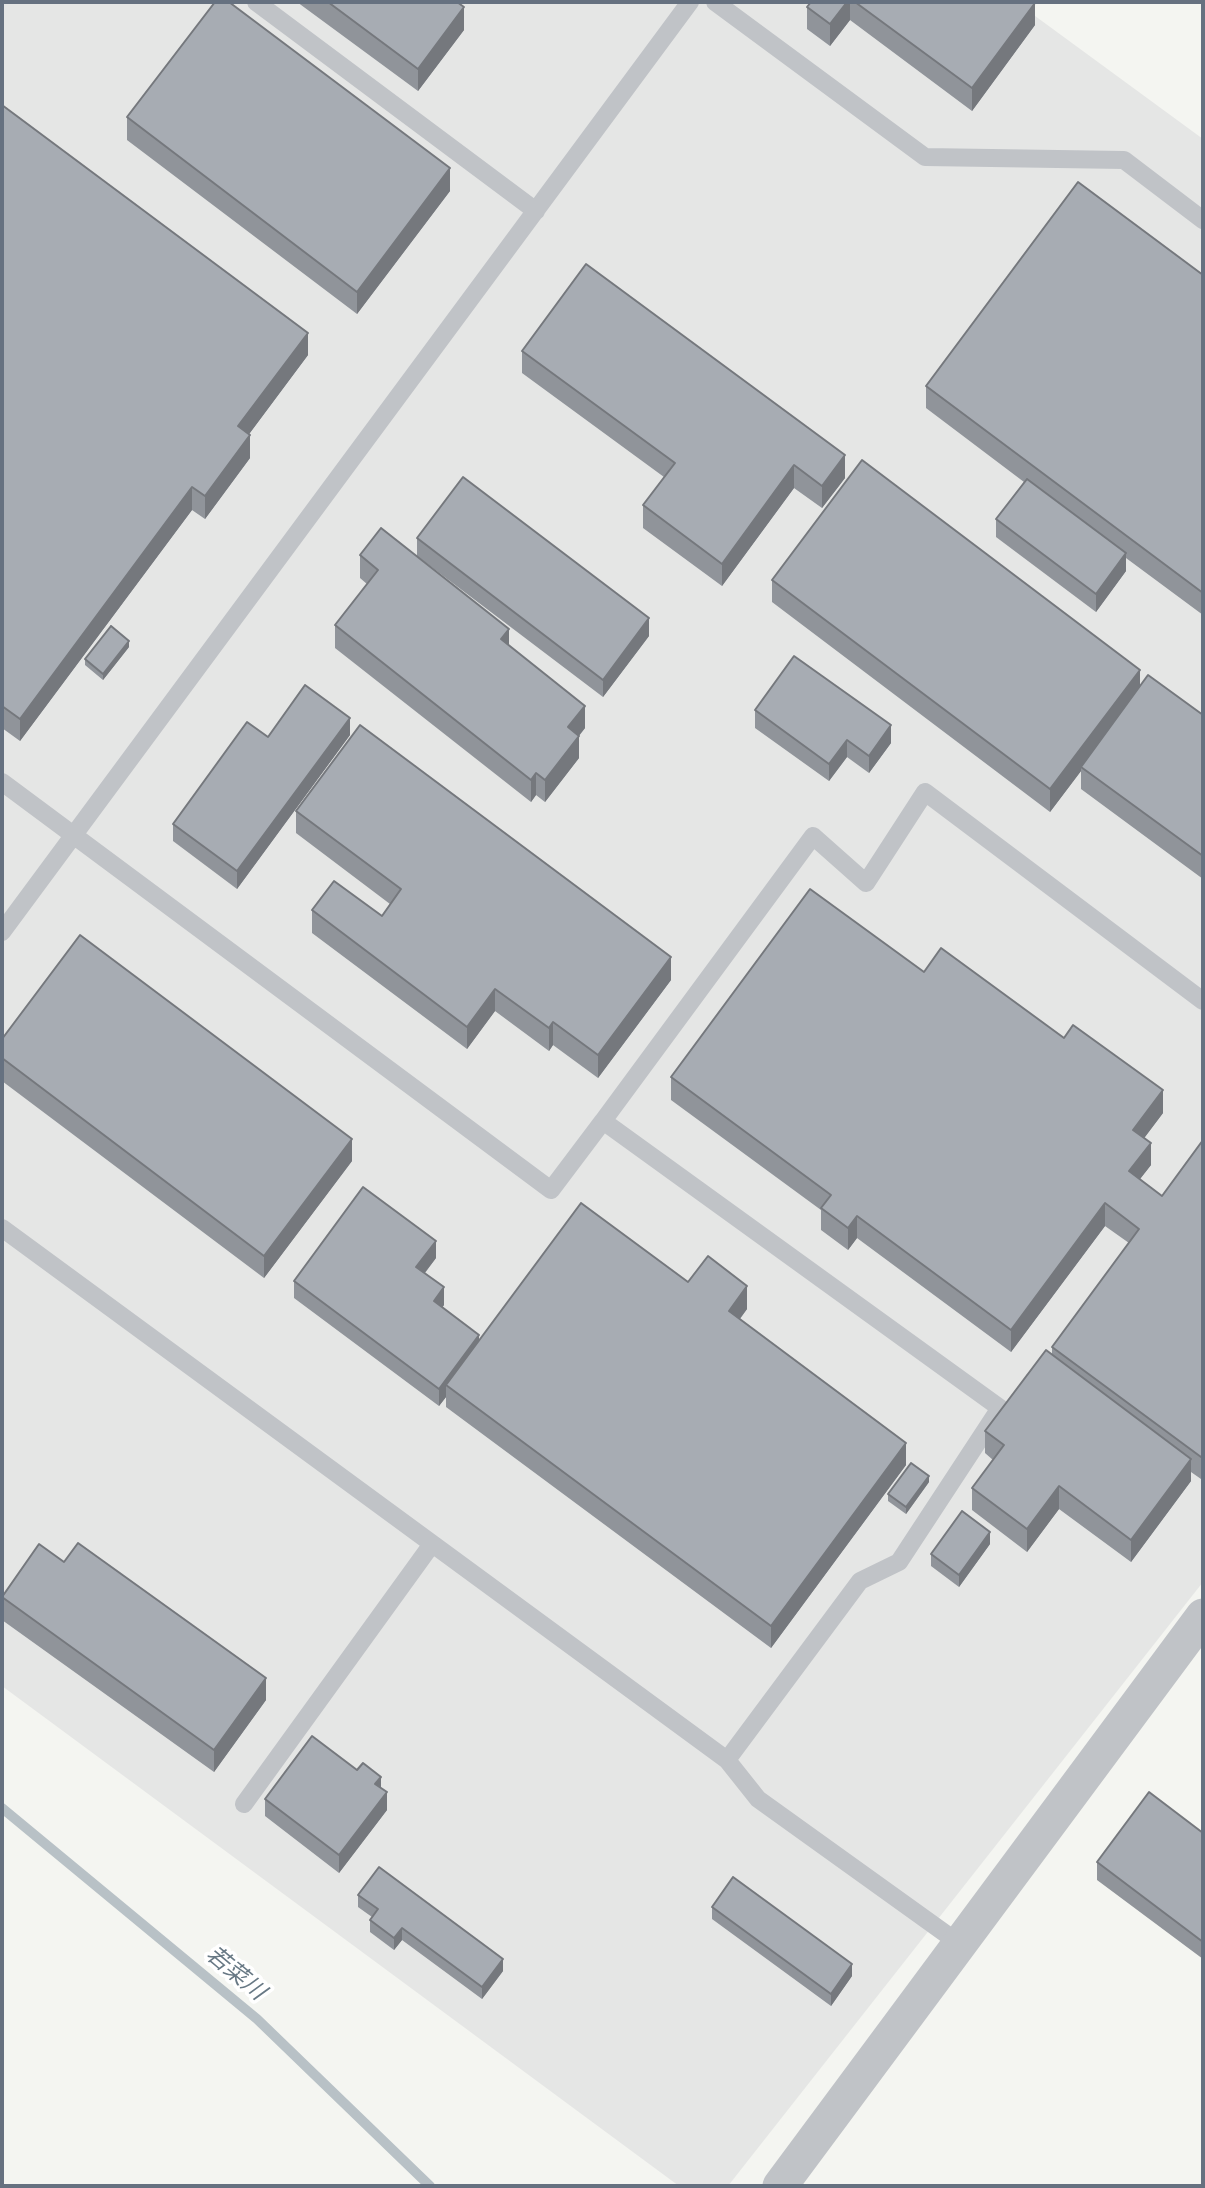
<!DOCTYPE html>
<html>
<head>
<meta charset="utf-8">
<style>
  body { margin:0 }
  #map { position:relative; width:1205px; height:2188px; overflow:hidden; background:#f4f5f1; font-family:"Varela Round",sans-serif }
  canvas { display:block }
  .frame { position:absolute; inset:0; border:4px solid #667180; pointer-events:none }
</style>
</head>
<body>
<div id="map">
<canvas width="1205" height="2188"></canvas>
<div class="frame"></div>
</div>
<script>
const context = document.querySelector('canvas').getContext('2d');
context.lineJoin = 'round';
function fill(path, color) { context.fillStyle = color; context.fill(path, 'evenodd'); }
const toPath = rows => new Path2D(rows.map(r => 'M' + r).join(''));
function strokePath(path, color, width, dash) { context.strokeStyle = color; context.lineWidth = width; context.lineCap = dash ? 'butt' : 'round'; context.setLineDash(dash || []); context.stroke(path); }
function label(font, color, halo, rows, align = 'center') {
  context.font = font + ' "Varela Round","Noto Sans JP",sans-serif'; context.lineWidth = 7; context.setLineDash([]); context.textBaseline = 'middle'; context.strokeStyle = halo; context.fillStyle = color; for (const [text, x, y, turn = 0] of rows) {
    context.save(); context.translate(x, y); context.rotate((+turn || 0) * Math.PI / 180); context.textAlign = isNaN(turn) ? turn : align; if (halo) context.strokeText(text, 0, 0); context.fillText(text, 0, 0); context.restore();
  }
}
fill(toPath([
  [2,2,1016,2,1203,139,1203,1582,728,2186,679,2186,2,1686]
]), '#e5e6e5');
strokePath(toPath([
  [2,1808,257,2019,430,2186]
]), '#b8c1c6', 10);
strokePath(toPath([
  [256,2,536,211],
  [715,2,925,157,1124,160,1203,220],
  [2,782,551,1190,603,1121],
  [2,932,690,2],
  [2,1228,727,1760,758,1799,960,1944],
  [727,1760,860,1581,899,1562,1000,1408,603,1121,813,836,866,883,925,792,1203,1001],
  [244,1804,432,1544]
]), '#c0c3c7', 18);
strokePath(toPath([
  [780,2186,1203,1616]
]), '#c0c3c7', 35);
fill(toPath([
  [297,2,457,2,464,30,418,91],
  [811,2,1034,2,1035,25,972,111,850,20,830,46,807,29,807,7],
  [2,105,308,355,249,434,250,458,205,519,192,510,20,741,2,728],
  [127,117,450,191,357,314,127,140],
  [1203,275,1203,615,1126,558,1126,571,1096,612,996,537,996,519,1024,482,926,408,926,386],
  [522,351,845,478,822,508,794,488,722,586,643,528,643,505,664,477,522,373],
  [417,538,649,636,603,697,417,556],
  [360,555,509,646,585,728,579,736,579,758,545,802,536,795,531,802,335,648,335,625,367,584,360,578],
  [772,580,1140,686,1203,715,1203,879,1081,789,1081,771,1050,812,772,602],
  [129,647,103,680,85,665,85,659],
  [755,710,891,743,869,773,847,757,829,781,755,728],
  [350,735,237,889,173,841,173,824,268,737],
  [296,811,671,980,598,1078,553,1045,549,1051,495,1011,467,1049,312,933,312,910,382,916,390,904,296,833],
  [924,972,1163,1113,1144,1138,1151,1165,1140,1179,1162,1196,1203,1140,1203,1477,1201,1479,1191,1472,1191,1481,1131,1562,1059,1509,1027,1552,972,1510,972,1488,993,1460,985,1453,985,1431,1052,1355,1052,1347,1129,1243,1105,1226,1011,1352,857,1238,848,1250,821,1230,821,1210,671,1100,671,1077],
  [2,1039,352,1161,264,1278,2,1081],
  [436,1258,425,1273,444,1305,442,1307,479,1340,688,1282,747,1309,740,1319,906,1465,771,1648,446,1407,446,1397,439,1406,294,1298,294,1281],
  [929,1482,906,1514,888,1501,888,1494],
  [990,1544,959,1587,931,1566,931,1554],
  [64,1562,266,1700,214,1772,2,1620,2,1597],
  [381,1788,387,1810,339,1873,265,1816,265,1799],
  [1203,1833,1203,1959,1097,1880,1097,1862],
  [358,1895,503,1971,482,1999,402,1940,394,1950,370,1932,370,1920,372,1917,358,1907],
  [712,1907,852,1976,831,2006,712,1919]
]), '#90949a');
fill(toPath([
  [847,2,850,2,850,20,830,46,830,24],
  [1035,3,1035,25,972,111,972,88],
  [464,7,464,30,418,91,418,69],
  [450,168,450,191,357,314,357,292],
  [308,333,308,355,238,449,238,426],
  [250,435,250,458,205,519,205,496],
  [845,455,845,478,822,508,822,486],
  [794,465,794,488,722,586,722,564],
  [192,487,192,510,20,741,20,719],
  [1126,553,1126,571,1096,612,1096,594],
  [649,618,649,636,603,697,603,680],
  [509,629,509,651,501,639],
  [129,641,129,647,103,680,103,674],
  [1140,670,1140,692,1081,767,1081,771,1050,812,1050,789],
  [585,706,585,728,568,749,568,727],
  [350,718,350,735,237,889,237,871],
  [891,725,891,743,869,773,869,756],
  [579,736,579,758,545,802,545,780],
  [847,740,847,757,829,781,829,764],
  [536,773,536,795,531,802,531,780],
  [671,957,671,980,598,1078,598,1055],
  [495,989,495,1011,467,1049,467,1027],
  [553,1022,553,1045,549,1051,549,1028],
  [1163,1090,1163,1113,1133,1153,1133,1130],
  [352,1139,352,1161,264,1278,264,1256],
  [1151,1143,1151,1165,1129,1193,1129,1171],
  [1105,1203,1105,1226,1011,1352,1011,1330],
  [857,1216,857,1238,848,1250,848,1228],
  [436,1241,436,1258,416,1284,416,1267],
  [747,1286,747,1309,729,1333,729,1311],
  [444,1287,444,1305,434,1319,434,1301],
  [479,1335,479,1353,446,1385,446,1397,439,1406,439,1389],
  [906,1443,906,1465,771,1648,771,1626],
  [1203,1454,1203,1477,1201,1479,1201,1457],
  [1191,1459,1191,1481,1131,1562,1131,1540],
  [929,1476,929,1482,906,1514,906,1507],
  [1059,1486,1059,1509,1027,1552,1027,1529],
  [990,1532,990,1544,959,1587,959,1575],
  [266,1678,266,1700,214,1772,214,1750],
  [381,1777,381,1795,375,1784],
  [387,1792,387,1810,339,1873,339,1855],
  [402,1928,402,1940,394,1950,394,1938],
  [503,1959,503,1971,482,1999,482,1987],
  [852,1964,852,1976,831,2006,831,1994]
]), '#75787d');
const building = toPath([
  [215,2,229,2,450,168,357,292,127,117,215,2],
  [328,2,457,2,464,7,418,69,328,2],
  [811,2,847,2,830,24,807,7,811,2],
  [855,2,1034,2,1035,3,972,88,855,2],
  [2,105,308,333,238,426,250,435,205,496,192,487,20,719,2,706,2,105],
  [1078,182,1203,275,1203,593,926,386,1078,182],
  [586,264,845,455,822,486,794,465,722,564,643,505,675,463,522,351,586,264],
  [862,460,1140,670,1050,789,772,580,862,460],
  [463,477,649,618,603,680,417,538,463,477],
  [1027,479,1126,553,1096,594,996,519,1027,479],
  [381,528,509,629,501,639,585,706,568,727,579,736,545,780,536,773,531,780,335,625,378,570,360,555,381,528],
  [111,626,129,641,103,674,85,659,111,626],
  [794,656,891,725,869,756,847,740,829,764,755,710,794,656],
  [1148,675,1203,715,1203,856,1081,767,1148,675],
  [305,685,350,718,237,871,173,824,247,722,268,737,305,685],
  [360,725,671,957,598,1055,553,1022,549,1028,495,989,467,1027,312,910,334,881,382,916,401,889,296,811,360,725],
  [810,889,924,972,941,948,1064,1038,1073,1025,1163,1090,1133,1130,1151,1143,1129,1171,1162,1196,1203,1140,1203,1454,1201,1457,1052,1347,1139,1229,1105,1203,1011,1330,857,1216,848,1228,821,1208,831,1195,671,1077,810,889],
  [80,935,352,1139,264,1256,2,1058,2,1039,80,935],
  [363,1187,436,1241,416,1267,444,1287,434,1301,479,1335,439,1389,294,1281,363,1187],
  [581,1203,688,1282,708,1256,747,1286,729,1311,906,1443,771,1626,446,1385,581,1203],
  [1046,1350,1191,1459,1131,1540,1059,1486,1027,1529,972,1488,1004,1445,985,1431,1046,1350],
  [911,1463,929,1476,906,1507,888,1494,911,1463],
  [962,1511,990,1532,959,1575,931,1554,962,1511],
  [78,1543,266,1678,214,1750,2,1597,39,1544,64,1562,78,1543],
  [312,1736,357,1770,363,1763,381,1777,375,1784,387,1792,339,1855,265,1799,312,1736],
  [1149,1792,1203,1833,1203,1942,1097,1862,1149,1792],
  [379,1867,503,1959,482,1987,402,1928,394,1938,370,1920,378,1909,358,1895,379,1867],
  [733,1877,852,1964,831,1994,712,1907,733,1877]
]);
fill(building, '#a7acb3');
strokePath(building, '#75787d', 2);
label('italic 23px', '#677884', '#fff', [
  ["若菜川",235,1974,40]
]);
</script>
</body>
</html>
